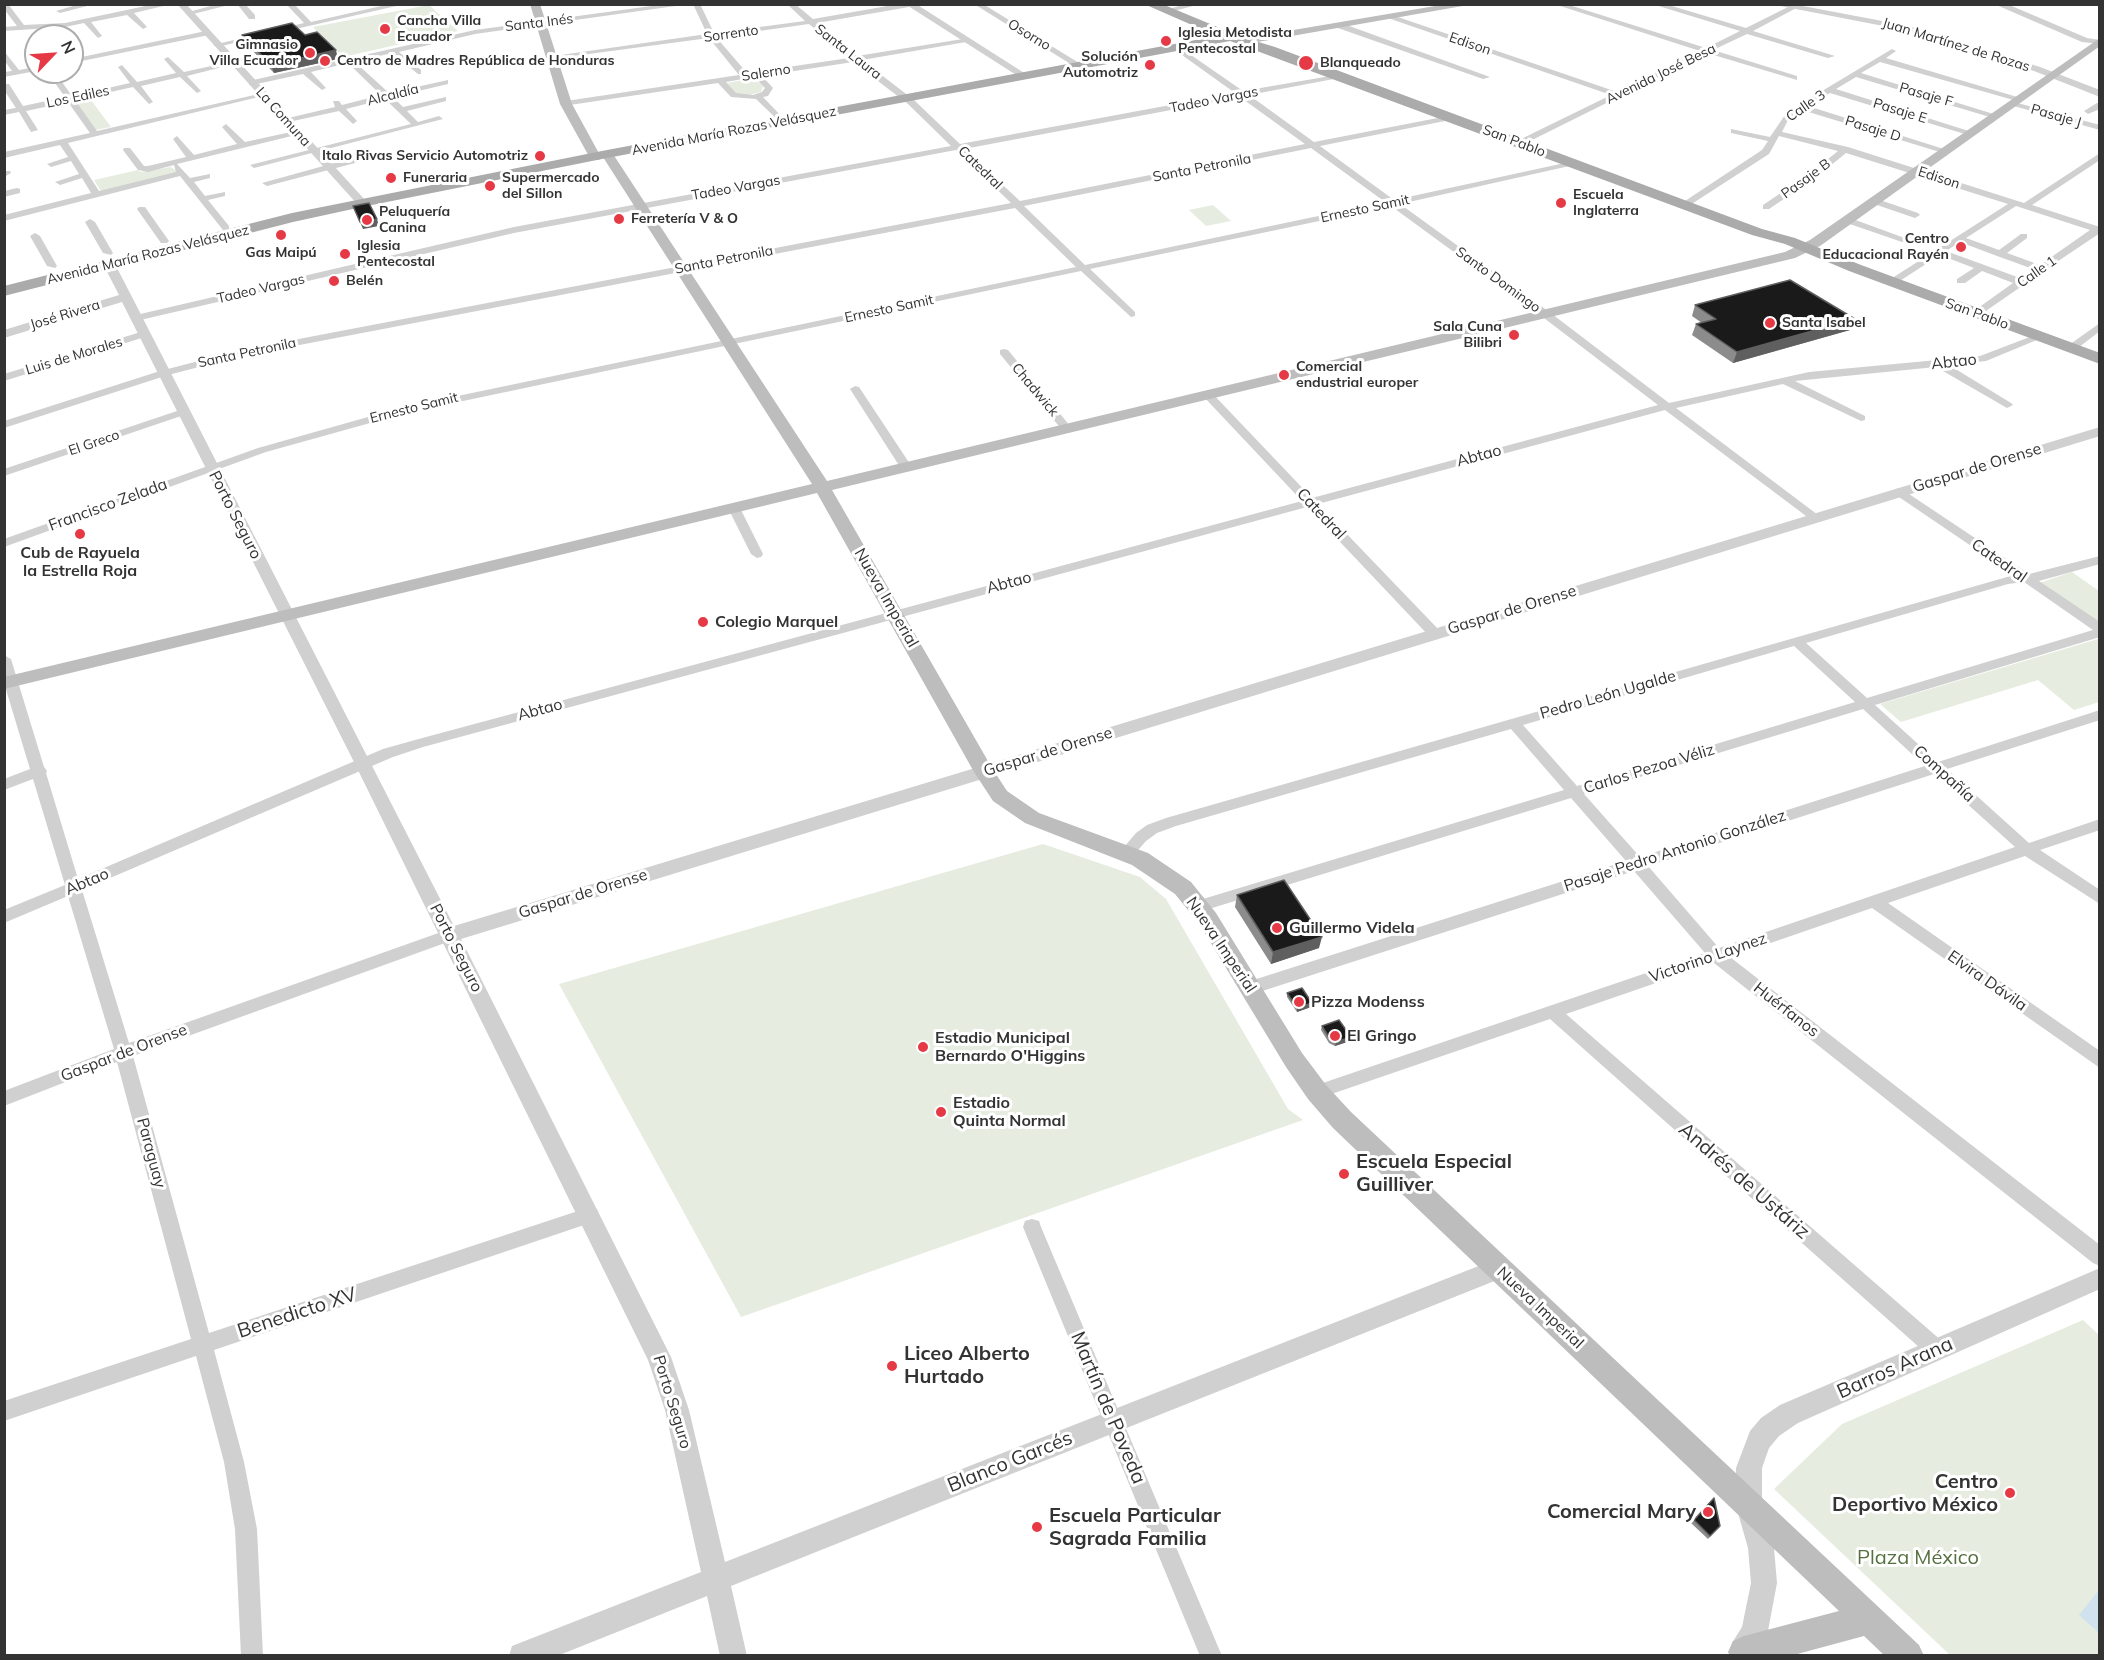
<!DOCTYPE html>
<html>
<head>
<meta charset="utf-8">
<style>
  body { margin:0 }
  #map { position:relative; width:2104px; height:1660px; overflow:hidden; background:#fff; font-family:Mulish,sans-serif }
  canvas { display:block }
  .frame { position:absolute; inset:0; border:6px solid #333; pointer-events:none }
  .north { position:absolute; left:24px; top:24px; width:60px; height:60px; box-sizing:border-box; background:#fff; border:2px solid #adadad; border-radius:50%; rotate:65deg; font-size:16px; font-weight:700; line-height:24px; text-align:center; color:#333 }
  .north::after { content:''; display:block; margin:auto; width:21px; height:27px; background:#e63946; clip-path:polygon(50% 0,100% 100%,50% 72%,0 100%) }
</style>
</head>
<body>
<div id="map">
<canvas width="2104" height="1660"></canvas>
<div class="frame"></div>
<div class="north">N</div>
</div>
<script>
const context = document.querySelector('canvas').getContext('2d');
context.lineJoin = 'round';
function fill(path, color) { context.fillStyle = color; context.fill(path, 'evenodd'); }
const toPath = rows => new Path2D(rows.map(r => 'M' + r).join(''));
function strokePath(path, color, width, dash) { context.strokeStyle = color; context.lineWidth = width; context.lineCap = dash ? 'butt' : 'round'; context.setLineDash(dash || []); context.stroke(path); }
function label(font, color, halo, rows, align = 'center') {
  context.font = font + ' Mulish,sans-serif'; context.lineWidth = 6; context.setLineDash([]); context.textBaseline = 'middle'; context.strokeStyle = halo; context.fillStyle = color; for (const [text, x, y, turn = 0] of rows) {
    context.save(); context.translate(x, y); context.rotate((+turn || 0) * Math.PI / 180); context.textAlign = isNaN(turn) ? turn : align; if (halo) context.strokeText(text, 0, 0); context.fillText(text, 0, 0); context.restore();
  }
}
fill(toPath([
  [429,5,458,31,343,57,313,27],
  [749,79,758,82,763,86,761,92,746,96,735,93,727,83],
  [88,96,111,127,95,130,74,99],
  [171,167,178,172,101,191,94,180,138,170,141,172],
  [1213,205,1231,221,1206,226,1189,210],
  [2072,572,2099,591,2099,622,2039,583],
  [2098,639,2099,702,2074,710,2038,680,1901,722,1880,704],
  [1043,844,1140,877,1166,899,1288,1109,1303,1120,741,1317,559,984],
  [2083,1320,2100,1336,2099,1655,1950,1655,1774,1489,1842,1424]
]), '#e6ecdf');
fill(toPath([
  [2099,1590,2099,1633,2079,1615]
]), '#cfe2ee');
fill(toPath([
  [4,4,8,4,24,25,65,23,155,4,172,4,134,13,147,27,143,29,127,15,91,22,102,36,98,38,84,23,65,27,4,31,4,27,17,26,4,9,4,4],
  [80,4,95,4,60,13,56,11,80,4],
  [218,4,233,4,189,15,185,13,218,4],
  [237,4,245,4,255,15,255,19,249,19,237,4],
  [286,4,294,4,311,22,390,4,405,4,217,47,213,45,304,23,286,4],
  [666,4,690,4,475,34,399,52,421,70,421,74,418,74,392,53,355,62,389,93,448,80,448,84,393,97,403,107,446,97,446,101,407,111,418,122,439,116,443,119,254,168,250,165,411,124,385,99,346,109,357,121,353,124,339,111,284,123,284,119,335,107,333,101,339,101,342,105,381,95,348,63,311,72,326,88,322,90,303,74,252,85,249,85,249,81,475,30,666,4],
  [693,4,700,4,714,33,805,21,787,4,795,4,813,19,899,4,912,4,909,7,817,23,857,56,969,38,970,40,966,42,862,60,914,100,960,144,1235,93,1175,50,1175,46,1178,46,1243,91,1342,74,1342,78,1339,78,1249,95,1314,142,1453,115,1453,119,1450,120,1320,146,1394,200,1574,161,1574,165,1400,204,1548,311,1669,403,1809,372,1980,356,2035,335,2044,337,1986,361,1949,365,2011,403,2013,405,2007,408,1936,367,1795,381,1865,416,1865,420,1861,421,1783,384,1676,408,1818,515,1820,518,1814,522,1665,410,1318,504,1440,631,1442,634,1440,637,1430,637,1307,507,423,747,393,757,82,890,129,1043,444,931,450,929,456,931,458,935,456,939,133,1056,209,1333,590,1207,597,1209,599,1215,597,1221,590,1223,214,1350,244,1462,257,1529,263,1656,241,1656,235,1529,224,1462,196,1356,4,1421,4,1401,191,1339,117,1062,4,1106,4,1091,114,1049,68,896,4,923,4,910,65,885,33,779,4,790,4,779,30,769,4,683,4,655,11,659,44,767,47,771,46,773,78,879,383,749,415,740,1302,501,1203,396,1203,392,1211,392,1312,498,1658,405,1540,315,1391,206,1090,269,1135,312,1135,316,1131,317,1081,271,406,413,266,452,4,547,4,539,258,448,400,408,1076,267,1015,208,242,356,168,375,4,428,4,421,160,371,241,350,1011,203,956,150,514,233,136,321,131,318,136,315,514,227,951,146,908,104,853,62,762,76,773,88,768,96,763,97,786,121,782,124,756,99,731,97,718,83,563,106,562,104,566,101,739,75,709,38,551,59,547,57,707,34,693,4],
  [809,24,849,58,747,73,716,37,809,24],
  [754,77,765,88,762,92,753,95,736,93,726,82,754,77],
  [1240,97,1305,144,1020,201,964,149,1240,97],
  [1311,148,1385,202,1085,265,1024,206,1311,148],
  [974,4,983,4,1084,66,1077,68,974,4],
  [1186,4,1201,4,1166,13,1162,11,1186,4],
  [1554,4,1566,4,1706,48,1740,31,1652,4,1665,4,1746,28,1794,4,1804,4,1753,31,1835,56,1828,58,1747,34,1713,50,1797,76,1797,80,1707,53,1520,146,1516,143,1517,141,1611,95,1385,17,1392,15,1617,92,1700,51,1554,4],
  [1335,23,1341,23,1490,77,1483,79,1335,27,1335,23],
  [206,31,209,31,209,35,72,63,72,59,206,31],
  [1892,49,1896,51,1886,58,2024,99,2017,101,1880,62,1861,73,2000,116,1993,118,1856,77,1836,89,1975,133,1968,135,1830,93,1808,106,1950,151,1943,153,1802,110,1787,122,1782,132,1848,147,2024,203,2100,153,2100,160,2032,205,2100,227,2100,233,2027,282,2027,285,2022,286,1980,315,1971,313,2013,283,1982,271,1965,283,1957,283,1957,279,1974,268,1940,255,1895,284,1886,282,2008,204,1846,153,1818,176,1769,209,1763,209,1763,205,1812,172,1838,151,1779,136,1769,154,1687,207,1679,205,1762,150,1768,141,1731,133,1731,129,1770,137,1787,112,1892,49],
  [2016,206,2090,230,2040,265,2007,253,2027,238,2027,234,2021,234,1999,250,1966,238,2016,206],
  [1960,242,1997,256,2033,269,2020,278,1946,251,1960,242],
  [4,51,19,70,36,67,36,71,4,77,4,72,12,71,4,60,4,51],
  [168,57,184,72,234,61,238,63,187,76,201,91,197,93,180,77,141,86,153,102,149,104,133,87,75,100,97,131,263,93,267,95,68,143,99,191,176,172,174,165,148,172,138,170,123,150,124,148,130,148,144,166,148,166,186,157,173,139,177,136,194,155,237,144,222,127,226,124,245,142,300,130,300,134,177,164,190,178,210,174,210,178,194,182,205,196,225,192,225,196,208,200,229,226,229,230,223,230,180,176,4,221,4,215,91,193,82,178,60,185,55,182,79,174,71,161,51,167,47,164,68,157,60,145,4,158,4,152,90,133,68,102,26,111,38,130,31,132,19,112,4,115,4,110,16,108,4,90,4,84,9,84,23,106,65,97,47,72,55,72,72,96,130,83,118,67,122,65,137,82,176,73,164,59,168,57],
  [2010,101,2100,125,2100,130,2010,105,2010,101],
  [2097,103,2100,103,2100,109,2088,114,2084,111,2097,103],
  [356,157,360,160,359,162,267,186,262,183,356,157],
  [4,171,10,171,11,173,4,177,4,171],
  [17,188,20,189,20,193,4,197,4,191,17,188],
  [1874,198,1918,213,1920,215,1915,218,1871,203,1869,201,1874,198],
  [139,207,145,207,169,241,167,243,161,243,137,209,139,207],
  [1844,218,1850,218,1910,240,1902,242,1844,222,1844,218],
  [90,219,95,222,113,253,111,255,103,253,85,222,90,219],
  [35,233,40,236,57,266,55,268,47,266,30,236,35,233],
  [2100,323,2100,331,2074,351,2066,351,2066,347,2100,323],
  [144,331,148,332,148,336,4,381,4,374,144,331],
  [1004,349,1008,350,1070,426,1070,430,1062,430,1000,354,1000,350,1004,349],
  [855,386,859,387,912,467,910,469,902,469,900,467,850,389,855,386],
  [183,409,187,410,187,414,4,476,4,469,183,409],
  [1900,488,2029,574,2100,556,2100,564,2039,581,2100,622,2100,637,1875,705,1938,762,2100,710,2100,720,1947,769,2029,843,2100,819,2100,830,2040,850,2100,890,2100,904,2025,856,1888,903,2100,1051,2100,1068,1872,908,1730,957,2100,1245,2100,1266,2093,1263,1714,963,1566,1014,1943,1342,1946,1349,1943,1356,1936,1359,1929,1356,1550,1019,1317,1099,1311,1097,1308,1092,1311,1087,1705,953,1634,871,1250,995,1244,993,1242,988,1244,983,1626,861,1571,798,1199,912,1193,910,1191,906,1193,902,1564,790,1511,729,1176,826,1157,833,1146,841,1132,857,1127,859,1122,857,1119,853,1136,833,1147,825,1166,818,2014,575,1896,495,1896,489,1900,488],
  [2024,582,2093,630,1867,698,1806,643,2008,584,2024,582],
  [1794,646,1855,702,1577,786,1523,725,1794,646],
  [1863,709,1925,766,1640,857,1584,794,1863,709],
  [1934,774,2015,847,1719,948,1648,866,1934,774],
  [734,504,740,508,763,554,761,557,757,558,751,554,728,508,734,504],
  [1032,1219,1039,1221,1041,1227,1222,1656,1200,1656,1023,1227,1025,1221,1032,1219]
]), '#d0d0d0');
fill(toPath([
  [177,4,186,4,366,201,366,205,358,205,177,4],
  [905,4,916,4,1029,76,1021,78,905,4],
  [1770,4,1792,4,1909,26,2040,67,2100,90,2100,97,2034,71,1904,30,1770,4],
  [1994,4,2007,4,2087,38,2100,40,2100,44,2082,42,1994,4],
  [110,262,116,266,132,297,454,926,2100,427,2100,436,461,939,671,1357,689,1410,725,1562,1499,1258,1507,1262,1510,1269,1507,1276,731,1586,747,1656,720,1656,707,1596,557,1656,509,1656,512,1646,701,1572,665,1410,648,1360,355,764,122,302,4,338,4,330,119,295,104,266,110,262],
  [2100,1268,2100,1289,1798,1423,1779,1436,1769,1448,1762,1468,1762,1506,1774,1548,1777,1583,1768,1631,1756,1656,1730,1656,1732,1643,1742,1627,1751,1583,1748,1548,1736,1506,1736,1468,1750,1431,1761,1418,1780,1405,2100,1268]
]), '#d0d0d0');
fill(toPath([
  [530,4,540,4,572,104,601,157,599,160,591,160,560,104,530,4],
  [1447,4,1474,4,1252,43,1247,40,1252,37,1447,4],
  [2100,38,2100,46,1820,246,1795,258,832,490,992,768,1007,791,1039,813,1148,853,1191,882,1216,913,1302,1053,1326,1085,1351,1112,1919,1645,1924,1656,1885,1656,1864,1636,1790,1656,1730,1656,1728,1652,1733,1641,1744,1636,1839,1611,1333,1128,1308,1099,1286,1067,1200,925,1175,894,1132,865,1025,823,993,801,974,772,817,493,4,689,4,677,812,484,601,154,603,151,611,151,613,154,827,481,1785,252,1810,240,2100,38]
]), '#bdbdbd');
fill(toPath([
  [1144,4,1162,4,1232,33,1245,32,1245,38,1275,47,1762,229,1795,238,1861,265,2100,353,2100,364,1849,271,1785,244,1752,235,1230,41,607,158,362,207,293,222,4,296,4,286,292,213,607,150,1217,36,1144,4]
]), '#ababab');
fill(toPath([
  [242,35,305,35,338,59,274,73,245,43],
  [1695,305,1855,319,1850,330,1733,363,1692,335,1696,324,1702,323,1692,316],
  [1237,895,1319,948,1271,964,1235,907],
  [1287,993,1312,1003,1311,1007,1297,1012,1287,997],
  [1322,1026,1351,1037,1350,1041,1335,1046,1329,1043,1321,1030],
  [1714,1498,1720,1526,1708,1539,1691,1523]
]), '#8c8c8c');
fill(toPath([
  [336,50,338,59,274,73,271,65],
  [377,219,379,226,363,229,360,222],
  [1855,319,1850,330,1733,363,1737,352],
  [1322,937,1319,948,1271,964,1273,952],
  [1312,1003,1311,1007,1297,1012,1297,1008],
  [1351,1037,1350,1041,1335,1046,1336,1042]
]), '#5f5f5f');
const building = toPath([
  [292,23,305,35,317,32,336,50,271,65,242,35,292,23],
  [369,203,377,219,360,222,353,206,369,203],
  [1790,280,1855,319,1737,352,1696,324,1716,319,1695,305,1790,280],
  [1284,880,1322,937,1273,952,1237,895,1284,880],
  [1302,988,1312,1003,1297,1008,1287,993,1302,988],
  [1339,1020,1351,1037,1336,1042,1330,1039,1322,1026,1339,1020],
  [1714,1498,1720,1526,1710,1536,1694,1520,1714,1498]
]);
fill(building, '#1a1a1a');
strokePath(building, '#5f5f5f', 1.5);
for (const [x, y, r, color] of [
  [385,29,6,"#e63946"],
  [1166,41,6,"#e63946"],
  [310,53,6,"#e63946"],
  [325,61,6,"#e63946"],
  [1306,63,8,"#e63946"],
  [1150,65,6,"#e63946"],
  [540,156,6,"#e63946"],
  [391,178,6,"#e63946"],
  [490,186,6,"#e63946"],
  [1561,203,6,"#e63946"],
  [619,219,6,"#e63946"],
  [367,220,6,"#e63946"],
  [281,235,6,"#e63946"],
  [1961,247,6,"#e63946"],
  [345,254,6,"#e63946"],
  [334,281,6,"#e63946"],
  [1770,323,6,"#e63946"],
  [1514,335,6,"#e63946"],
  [1284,375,6,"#e63946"],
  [80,534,6,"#e63946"],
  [703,622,6,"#e63946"],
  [1277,928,6,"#e63946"],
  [1299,1002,6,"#e63946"],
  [1335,1036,6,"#e63946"],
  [923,1047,6,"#e63946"],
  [941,1112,6,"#e63946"],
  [1344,1174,6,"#e63946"],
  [892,1366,6,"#e63946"],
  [2010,1493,6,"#e63946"],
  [1708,1512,6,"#e63946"],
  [1037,1527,6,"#e63946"]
]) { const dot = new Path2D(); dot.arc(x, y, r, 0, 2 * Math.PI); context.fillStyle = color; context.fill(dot); strokePath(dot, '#fff', 2); }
label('bold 14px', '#333', '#fff', [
  ["Cancha Villa",397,21],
  ["Ecuador",397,37],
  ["Iglesia Metodista",1178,33],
  ["Pentecostal",1178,49],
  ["Gimnasio",298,45,"right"],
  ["Villa Ecuador",298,61,"right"],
  ["Solución",1138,57,"right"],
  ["Automotriz",1138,73,"right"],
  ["Centro de Madres República de Honduras",337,61],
  ["Blanqueado",1320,63],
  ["Italo Rivas Servicio Automotriz",528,156,"right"],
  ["Funeraria",403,178],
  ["Supermercado",502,178],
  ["del Sillon",502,194],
  ["Escuela",1573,195],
  ["Inglaterra",1573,211],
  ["Peluquería",379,212],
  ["Canina",379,228],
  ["Ferretería V & O",631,219],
  ["Centro",1949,239,"right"],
  ["Educacional Rayén",1949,255,"right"],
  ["Iglesia",357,246],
  ["Pentecostal",357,262],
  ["Gas Maipú",281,253,"center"],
  ["Belén",346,281],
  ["Santa Isabel",1782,323],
  ["Sala Cuna",1502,327,"right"],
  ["Bilibri",1502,343,"right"],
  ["Comercial",1296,367],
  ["endustrial europer",1296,383]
], 'left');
label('14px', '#333', '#fff', [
  ["Santa Inés",539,23,-7],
  ["Sorrento",731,34,-8],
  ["Osorno",1029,35,31],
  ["Edison",1470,44,19],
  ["Juan Martínez de Rozas",1956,45,17],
  ["Santa Laura",848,52,38],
  ["Salerno",766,73,-9],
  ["Avenida José Besa",1661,74,-26],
  ["Alcaldía",393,95,-14],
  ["Pasaje F",1926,95,16],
  ["Los Ediles",78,97,-12],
  ["Tadeo Vargas",1214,100,-11],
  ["Calle 3",1806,106,-35],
  ["Pasaje E",1900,111,17],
  ["Pasaje J",2056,116,16],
  ["La Comuna",283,117,48],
  ["Pasaje D",1873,129,17],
  ["Avenida María Rozas Velásquez",734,131,-11],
  ["San Pablo",1514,141,21],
  ["Catedral",980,168,44],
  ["Santa Petronila",1202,168,-11],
  ["Edison",1939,178,18],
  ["Pasaje B",1806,179,-36],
  ["Tadeo Vargas",736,188,-10],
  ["Ernesto Samit",1365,209,-12],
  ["Avenida María Rozas Velásquez",148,255,-14],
  ["Santa Petronila",724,260,-11],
  ["Calle 1",2037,272,-35],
  ["Santo Domingo",1498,280,36],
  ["Tadeo Vargas",261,289,-13],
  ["Ernesto Samit",889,309,-12],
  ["San Pablo",1977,314,20],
  ["José Rivera",65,315,-17],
  ["Santa Petronila",247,353,-12],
  ["Luis de Morales",74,356,-17],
  ["Chadwick",1035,390,50],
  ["Ernesto Samit",414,408,-14],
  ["El Greco",94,443,-19]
]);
label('16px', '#333', '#fff', [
  ["Abtao",1954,362,-6],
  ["Abtao",1479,456,-15],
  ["Gaspar de Orense",1977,468,-17],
  ["Francisco Zelada",108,505,-20],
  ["Catedral",1321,514,47],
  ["Porto Seguro",235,515,63],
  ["Catedral",1999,561,35],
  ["Abtao",1009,583,-15],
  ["Nueva Imperial",886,598,60],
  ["Gaspar de Orense",1512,610,-17],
  ["Pedro León Ugalde",1608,695,-16],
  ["Abtao",540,710,-15],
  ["Gaspar de Orense",1048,752,-17],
  ["Carlos Pezoa Véliz",1649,769,-17],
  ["Compañía",1944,774,42],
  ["Pasaje Pedro Antonio González",1675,851,-18],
  ["Abtao",87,882,-23],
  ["Gaspar de Orense",583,894,-17],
  ["Nueva Imperial",1221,945,56],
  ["Porto Seguro",456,948,63],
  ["Victorino Laynez",1708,958,-19],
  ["Elvira Dávila",1987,981,35],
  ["Huérfanos",1786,1010,38],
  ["Gaspar de Orense",124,1053,-21],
  ["Paraguay",151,1153,75],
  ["Nueva Imperial",1540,1308,43],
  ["Porto Seguro",672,1402,73]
]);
label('bold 16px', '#333', '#fff', [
  ["Cub de Rayuela",80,553,"center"],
  ["la Estrella Roja",80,571,"center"],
  ["Colegio Marquel",715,622],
  ["Guillermo Videla",1289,928],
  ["Pizza Modenss",1311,1002],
  ["El Gringo",1347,1036],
  ["Estadio Municipal",935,1038],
  ["Bernardo O'Higgins",935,1056],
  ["Estadio",953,1103],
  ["Quinta Normal",953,1121]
], 'left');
label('bold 20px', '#333', '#fff', [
  ["Escuela Especial",1356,1162],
  ["Guilliver",1356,1185],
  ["Liceo Alberto",904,1354],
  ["Hurtado",904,1377],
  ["Centro",1998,1482,"right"],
  ["Deportivo México",1998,1505,"right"],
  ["Comercial Mary",1696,1512,"right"],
  ["Escuela Particular",1049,1516],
  ["Sagrada Familia",1049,1539]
], 'left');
label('20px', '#333', '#fff', [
  ["Andrés de Ustáriz",1744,1181,41],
  ["Benedicto XV",297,1313,-18],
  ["Barros Arana",1895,1368,-24],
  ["Martín de Poveda",1108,1408,67],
  ["Blanco Garcés",1010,1462,-22]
]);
label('20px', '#56703f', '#fff', [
  ["Plaza México",1918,1558]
]);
</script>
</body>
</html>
